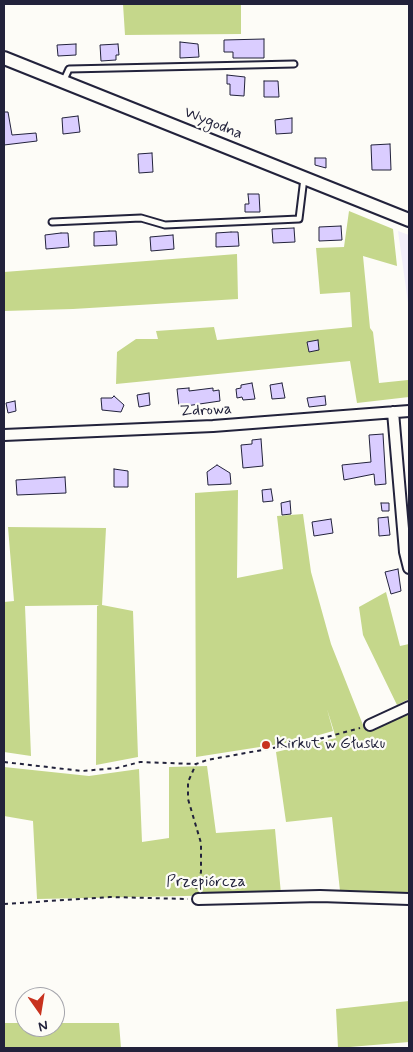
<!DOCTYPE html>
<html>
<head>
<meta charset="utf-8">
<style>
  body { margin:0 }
  #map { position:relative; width:413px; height:1052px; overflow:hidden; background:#fdfcf7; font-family:Mynerve,sans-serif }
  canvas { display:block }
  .frame { position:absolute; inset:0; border:5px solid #22223b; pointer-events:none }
  .north { position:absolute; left:15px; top:987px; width:50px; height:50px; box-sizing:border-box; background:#fdfcf7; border:1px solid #a5a5ac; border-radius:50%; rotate:167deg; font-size:14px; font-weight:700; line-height:20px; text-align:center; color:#22223b }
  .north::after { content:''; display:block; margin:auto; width:18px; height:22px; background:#c8321e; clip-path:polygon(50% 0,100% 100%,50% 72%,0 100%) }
</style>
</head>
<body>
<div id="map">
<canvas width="413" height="1052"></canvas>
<div class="frame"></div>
<div class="north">N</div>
</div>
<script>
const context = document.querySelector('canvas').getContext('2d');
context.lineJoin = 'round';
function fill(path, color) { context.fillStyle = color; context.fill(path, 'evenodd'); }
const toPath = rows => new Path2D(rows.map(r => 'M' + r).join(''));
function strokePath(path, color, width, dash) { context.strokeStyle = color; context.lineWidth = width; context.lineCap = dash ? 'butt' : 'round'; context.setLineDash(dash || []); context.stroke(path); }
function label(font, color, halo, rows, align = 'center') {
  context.font = font + ' Mynerve,sans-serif'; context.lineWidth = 4.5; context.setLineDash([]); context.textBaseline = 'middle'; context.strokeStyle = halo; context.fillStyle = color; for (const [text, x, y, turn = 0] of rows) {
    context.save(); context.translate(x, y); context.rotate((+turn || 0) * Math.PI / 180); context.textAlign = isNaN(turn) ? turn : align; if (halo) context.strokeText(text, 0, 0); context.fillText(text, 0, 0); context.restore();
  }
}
fill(toPath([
  [398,231,409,235,409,315,409,310]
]), '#f2eef9');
fill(toPath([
  [123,4,241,4,241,34,125,35],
  [349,211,393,229,397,266,363,256,370,328,373,332,379,383,408,380,409,397,357,403,350,361,116,384,117,352,136,339,158,339,156,331,214,327,217,340,352,327,350,292,320,294,316,248,344,247],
  [237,254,238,299,73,309,4,311,4,272],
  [238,490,237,578,283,569,277,516,303,514,311,572,331,644,365,730,409,714,409,894,340,891,332,817,286,822,276,752,336,738,327,709,333,731,298,741,196,757,195,493],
  [8,527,106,528,102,605,133,611,138,757,96,765,97,606,99,605,25,606,31,756,4,752,4,602,14,601],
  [386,592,400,646,409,644,409,699,397,705,363,635,359,607],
  [207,766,216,833,275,829,281,894,37,899,33,821,4,816,4,767,89,776,139,769,142,842,169,838,169,767],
  [409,1001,409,1042,338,1048,336,1009],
  [4,1023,25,1023,25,1027,55,1027,55,1023,119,1023,121,1048,4,1048]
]), '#c5d78b');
const building = toPath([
  [264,39,264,58,233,58,233,52,224,52,224,40,264,39],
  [180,42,198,44,199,57,180,58,180,42],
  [76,44,76,55,58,56,57,45,76,44],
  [118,44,119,55,116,55,116,60,101,61,100,45,118,44],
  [227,75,245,77,244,96,230,95,230,84,227,84,227,75],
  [264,81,278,81,279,97,264,97,264,81],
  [4,112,8,112,12,135,36,133,37,141,4,145,4,112],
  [78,116,80,132,63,134,62,118,78,116],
  [292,118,292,133,276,134,275,120,292,118],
  [390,144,391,170,372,170,371,145,390,144],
  [152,153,153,172,139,173,138,154,152,153],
  [315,158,326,158,326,168,315,165,315,158],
  [248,194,259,194,260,212,245,212,245,204,249,204,248,194],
  [341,226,342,240,319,241,319,227,341,226],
  [294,228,295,242,273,243,272,229,294,228],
  [109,231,116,231,117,245,94,246,94,232,109,231],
  [231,232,238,232,239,246,216,247,216,233,231,232],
  [61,233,68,233,69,247,46,249,45,235,61,233],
  [173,235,174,249,151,251,150,237,173,235],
  [318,340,319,350,309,352,307,342,318,340],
  [252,383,255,399,243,400,242,397,237,398,236,389,241,388,241,385,252,383],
  [282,383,285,398,272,399,270,385,282,383],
  [189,388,189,391,213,388,213,391,219,390,220,401,179,407,177,389,189,388],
  [149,393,150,405,139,407,137,395,149,393],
  [114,396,124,405,121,412,102,410,101,398,112,398,114,396],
  [325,396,326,405,309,407,307,398,325,396],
  [15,401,16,411,8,413,6,403,15,401],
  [383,434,386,484,375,485,374,474,344,480,342,465,371,462,369,435,383,434],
  [261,439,263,466,243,468,241,445,252,444,252,440,261,439],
  [217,465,230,473,231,484,208,485,207,472,217,465],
  [114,469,128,471,128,487,114,487,114,469],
  [65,477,66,493,17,495,16,480,65,477],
  [271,489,273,501,263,502,262,490,271,489],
  [290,501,291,514,282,515,281,503,290,501],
  [381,503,389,503,389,511,382,511,381,503],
  [388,517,390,535,379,536,378,518,388,517],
  [331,519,333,533,314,536,312,522,331,519],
  [398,569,401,591,391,594,385,572,398,569]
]);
fill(building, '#dacdff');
strokePath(building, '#22223b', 1);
const service = toPath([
  [63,82,69,69,294,64],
  [52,222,141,218,165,225,299,219,304,178]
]);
const minor = toPath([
  [393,412,405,552,409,568],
  [4,435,213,426,409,411],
  [370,725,409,707],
  [198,899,320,896,409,899]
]);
const tertiary = toPath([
  [4,58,409,220]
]);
strokePath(service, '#22223b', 9);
strokePath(minor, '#22223b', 14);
strokePath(tertiary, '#22223b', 16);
strokePath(toPath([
  [4,762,82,771,117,768,140,762,196,764],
  [196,889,201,872,201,843,188,799,188,782,196,764,207,760,312,741,360,728],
  [4,904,110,897,188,899]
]), '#22223b', 2, [4, 4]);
strokePath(service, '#fdfcf7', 5);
strokePath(minor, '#fdfcf7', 10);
strokePath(tertiary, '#fdfcf7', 12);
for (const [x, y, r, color] of [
  [266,745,5,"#c8321e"]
]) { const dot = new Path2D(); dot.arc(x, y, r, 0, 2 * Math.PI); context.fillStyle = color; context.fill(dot); strokePath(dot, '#fdfcf7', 2); }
label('16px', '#22223b', '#fdfcf7', [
  ["Wygodna",213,124,22],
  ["Zdrowa",206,411,-3],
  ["Przepiórcza",206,883]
]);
label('16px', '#22223b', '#fdfcf7', [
  ["Kirkut w Głusku",276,745]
], 'left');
</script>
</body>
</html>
